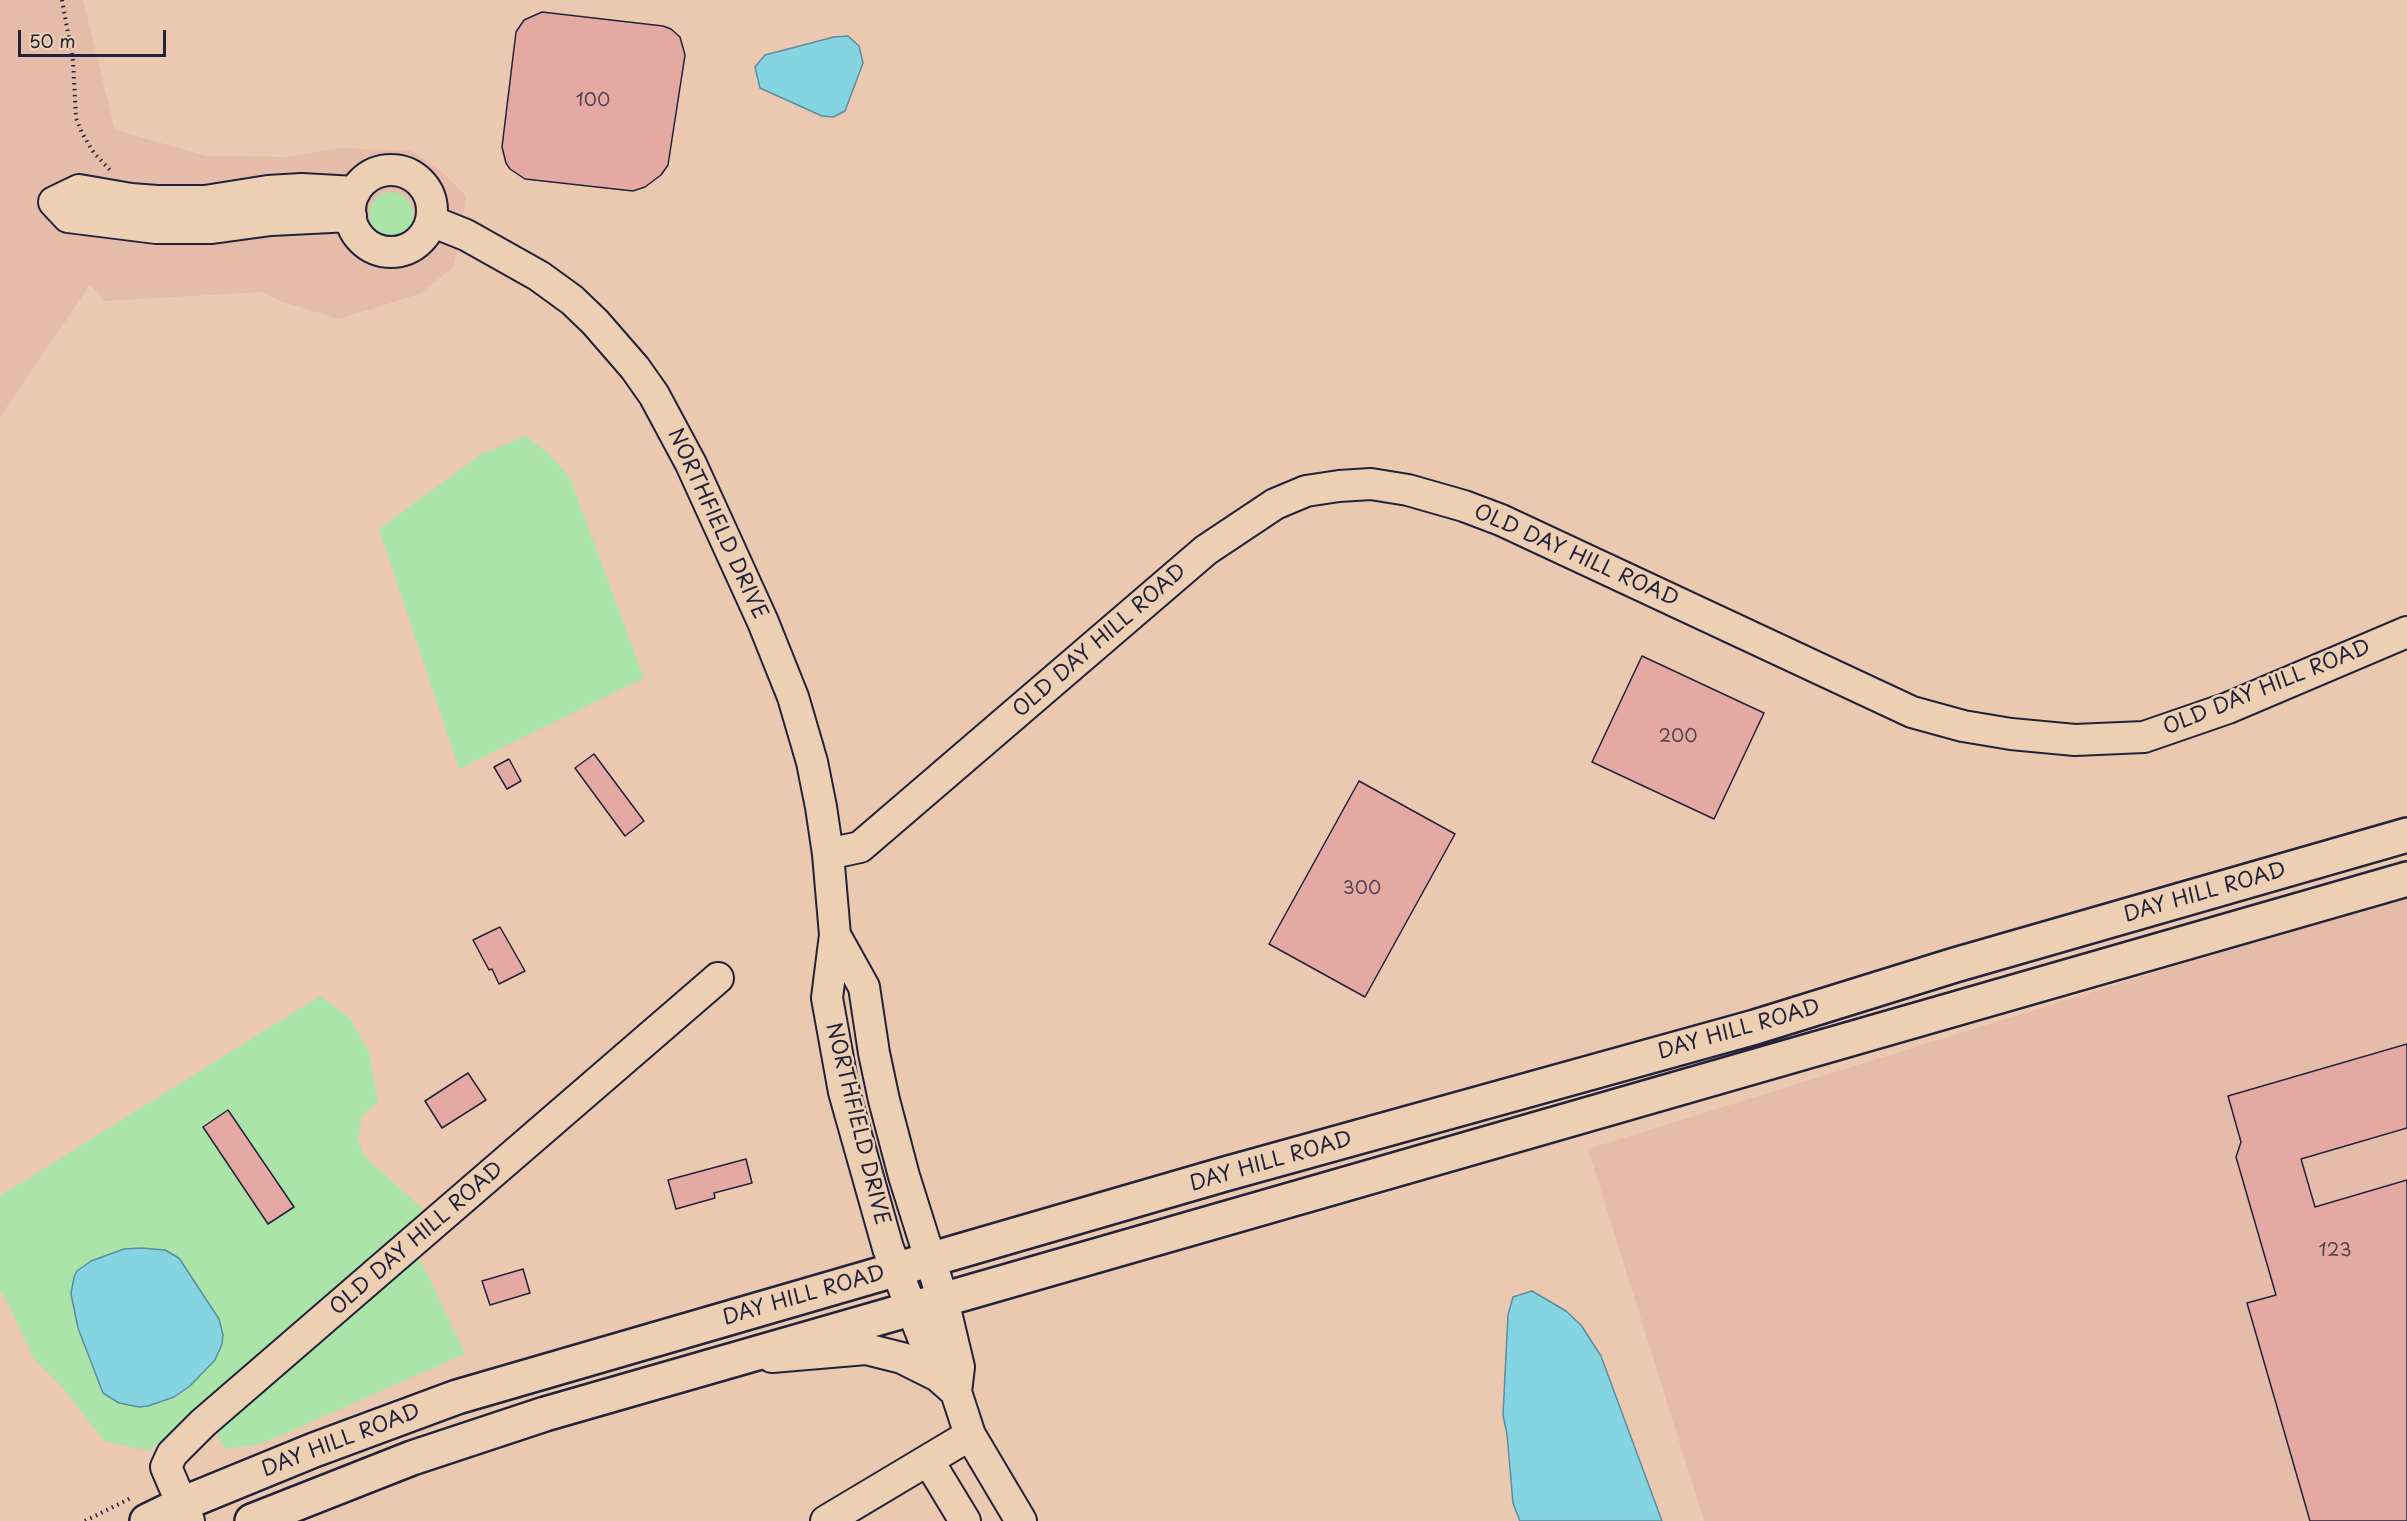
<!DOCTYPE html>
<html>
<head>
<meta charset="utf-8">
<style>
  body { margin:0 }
  #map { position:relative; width:2407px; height:1521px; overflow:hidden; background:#ebc8b0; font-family:"Playpen Sans",sans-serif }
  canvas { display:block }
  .scale { position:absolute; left:18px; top:30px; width:148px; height:27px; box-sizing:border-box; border:3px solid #22223b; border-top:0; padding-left:8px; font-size:18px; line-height:21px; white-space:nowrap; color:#22223b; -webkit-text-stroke:4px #edd0b3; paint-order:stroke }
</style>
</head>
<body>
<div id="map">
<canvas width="2407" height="1521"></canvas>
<div class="scale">50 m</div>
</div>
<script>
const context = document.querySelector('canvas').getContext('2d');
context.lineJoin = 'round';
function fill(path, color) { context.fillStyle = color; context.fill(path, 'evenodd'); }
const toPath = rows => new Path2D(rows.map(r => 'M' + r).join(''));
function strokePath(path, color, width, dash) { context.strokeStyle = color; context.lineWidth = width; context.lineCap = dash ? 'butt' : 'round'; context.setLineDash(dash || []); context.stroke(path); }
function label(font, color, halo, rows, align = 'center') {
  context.font = font + ' "Playpen Sans",sans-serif'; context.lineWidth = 5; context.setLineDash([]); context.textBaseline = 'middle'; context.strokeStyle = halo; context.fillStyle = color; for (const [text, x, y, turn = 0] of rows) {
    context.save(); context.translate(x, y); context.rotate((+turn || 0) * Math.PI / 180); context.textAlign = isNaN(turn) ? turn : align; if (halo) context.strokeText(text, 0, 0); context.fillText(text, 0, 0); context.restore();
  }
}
fill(toPath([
  [0,0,83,0,115,130,206,156,288,157,339,148,411,151,439,169,466,196,454,267,419,294,339,319,283,302,261,292,105,301,90,285,0,417],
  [2407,894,2407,1521,1704,1521,1588,1149]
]), '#e5bcaa');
fill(toPath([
  '369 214a22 22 0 1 1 44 0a22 22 0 1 1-44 0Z',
  [525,436,549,454,570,478,644,678,459,769,379,529,480,455],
  [320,996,350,1018,369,1052,378,1102,362,1116,358,1141,366,1158,426,1212,209,1404,149,1451,104,1441,63,1388,34,1359,4,1295,0,1292,0,1196],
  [417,1257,426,1271,465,1354,261,1444,225,1449,218,1436,218,1424]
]), '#abe4a8');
const water = toPath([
  [848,36,859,46,863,63,845,111,833,117,822,116,760,88,755,67,765,55,834,37,848,36],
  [141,1248,165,1250,179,1258,219,1319,223,1335,222,1344,215,1360,190,1386,174,1397,148,1406,139,1407,119,1403,103,1393,78,1328,71,1294,74,1277,77,1271,91,1261,124,1249,141,1248],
  [1532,1291,1566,1311,1581,1325,1601,1356,1662,1521,1520,1521,1513,1503,1507,1434,1503,1415,1508,1315,1513,1297,1532,1291]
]);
fill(water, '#85d4e2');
strokePath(water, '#5d8d9f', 1.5);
const building = toPath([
  [542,12,663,26,671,29,680,37,685,55,668,165,661,175,645,187,633,191,525,179,510,169,506,163,502,147,516,32,524,20,542,12],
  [1642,656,1764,713,1714,819,1592,762,1642,656],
  [594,754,644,821,625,836,575,768,594,754],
  [509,759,521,781,507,789,494,767,509,759],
  [1359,781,1455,834,1365,997,1269,944,1359,781],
  [500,927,525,971,499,984,492,969,489,970,473,940,500,927],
  [2407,1044,2407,1128,2301,1159,2315,1207,2407,1180,2407,1521,2310,1521,2247,1303,2276,1295,2236,1157,2241,1142,2228,1096,2407,1044],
  [468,1073,486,1100,442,1128,425,1101,468,1073],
  [228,1110,294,1207,268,1224,203,1127,228,1110],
  [746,1159,752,1183,714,1193,715,1198,676,1209,668,1180,746,1159],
  [523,1269,530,1293,490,1305,482,1281,523,1269]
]);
fill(building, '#e4a9a2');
strokePath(building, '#22223b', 1.5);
const minor = toPath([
  '350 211a41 41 0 1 1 82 0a41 41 0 1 1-82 0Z',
  [351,216,271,220,212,228,156,228,68,217,54,202,79,190,131,199,157,201,205,201,268,191,302,189,355,192],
  [431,221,466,235,539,276,572,300,595,322,635,368,654,395,691,464,763,622,793,697,812,762,821,807,828,854,835,935,827,998,844,1092,888,1248,938,1376,956,1392,959,1367,943,1300,904,1176,884,1100,874,1053,864,987,835,935],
  [828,854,860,847,1206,550,1275,504,1306,491,1339,486,1371,484,1408,490,1464,506,1501,520,1912,712,1963,726,2011,734,2075,740,2144,737,2228,708,2407,632],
  [772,1357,866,1349,902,1358,938,1376],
  [956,1392,970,1435,1021,1521],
  [928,1460,965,1521],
  [189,1521,166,1467,172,1454,203,1423,718,978],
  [826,1521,970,1435]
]);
const major = toPath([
  [147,1521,182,1504,314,1450,457,1397,1225,1174,1755,1027,1955,965,2407,835],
  [252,1521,412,1458,545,1414,2407,879]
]);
strokePath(minor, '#22223b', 34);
strokePath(major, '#22223b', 38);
strokePath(toPath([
  [62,0,73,61,76,118,82,133,94,153,110,170],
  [366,170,382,163,397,163,412,168,424,174,440,198],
  [85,1521,133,1497]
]), '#22223b', 4, [1.5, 4.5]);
strokePath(minor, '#edd0b3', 30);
strokePath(major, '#edd0b3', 33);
label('18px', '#524455', null, [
  ["100",593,101],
  ["200",1678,737],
  ["300",1362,889],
  ["123",2335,1251]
]);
label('21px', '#22223b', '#edd0b3', [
  ["NORTHFIELD DRIVE",717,524,65],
  ["OLD DAY HILL ROAD",1576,556,24],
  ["OLD DAY HILL ROAD",1100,641,-41],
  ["OLD DAY HILL ROAD",2267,688,-22],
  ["DAY HILL ROAD",2205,893,-16],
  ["DAY HILL ROAD",1739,1030,-16],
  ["NORTHFIELD DRIVE",857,1124,76],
  ["DAY HILL ROAD",1271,1162,-16],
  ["OLD DAY HILL ROAD",417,1239,-41],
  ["DAY HILL ROAD",804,1296,-16],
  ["DAY HILL ROAD",341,1441,-21]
]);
</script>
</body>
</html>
